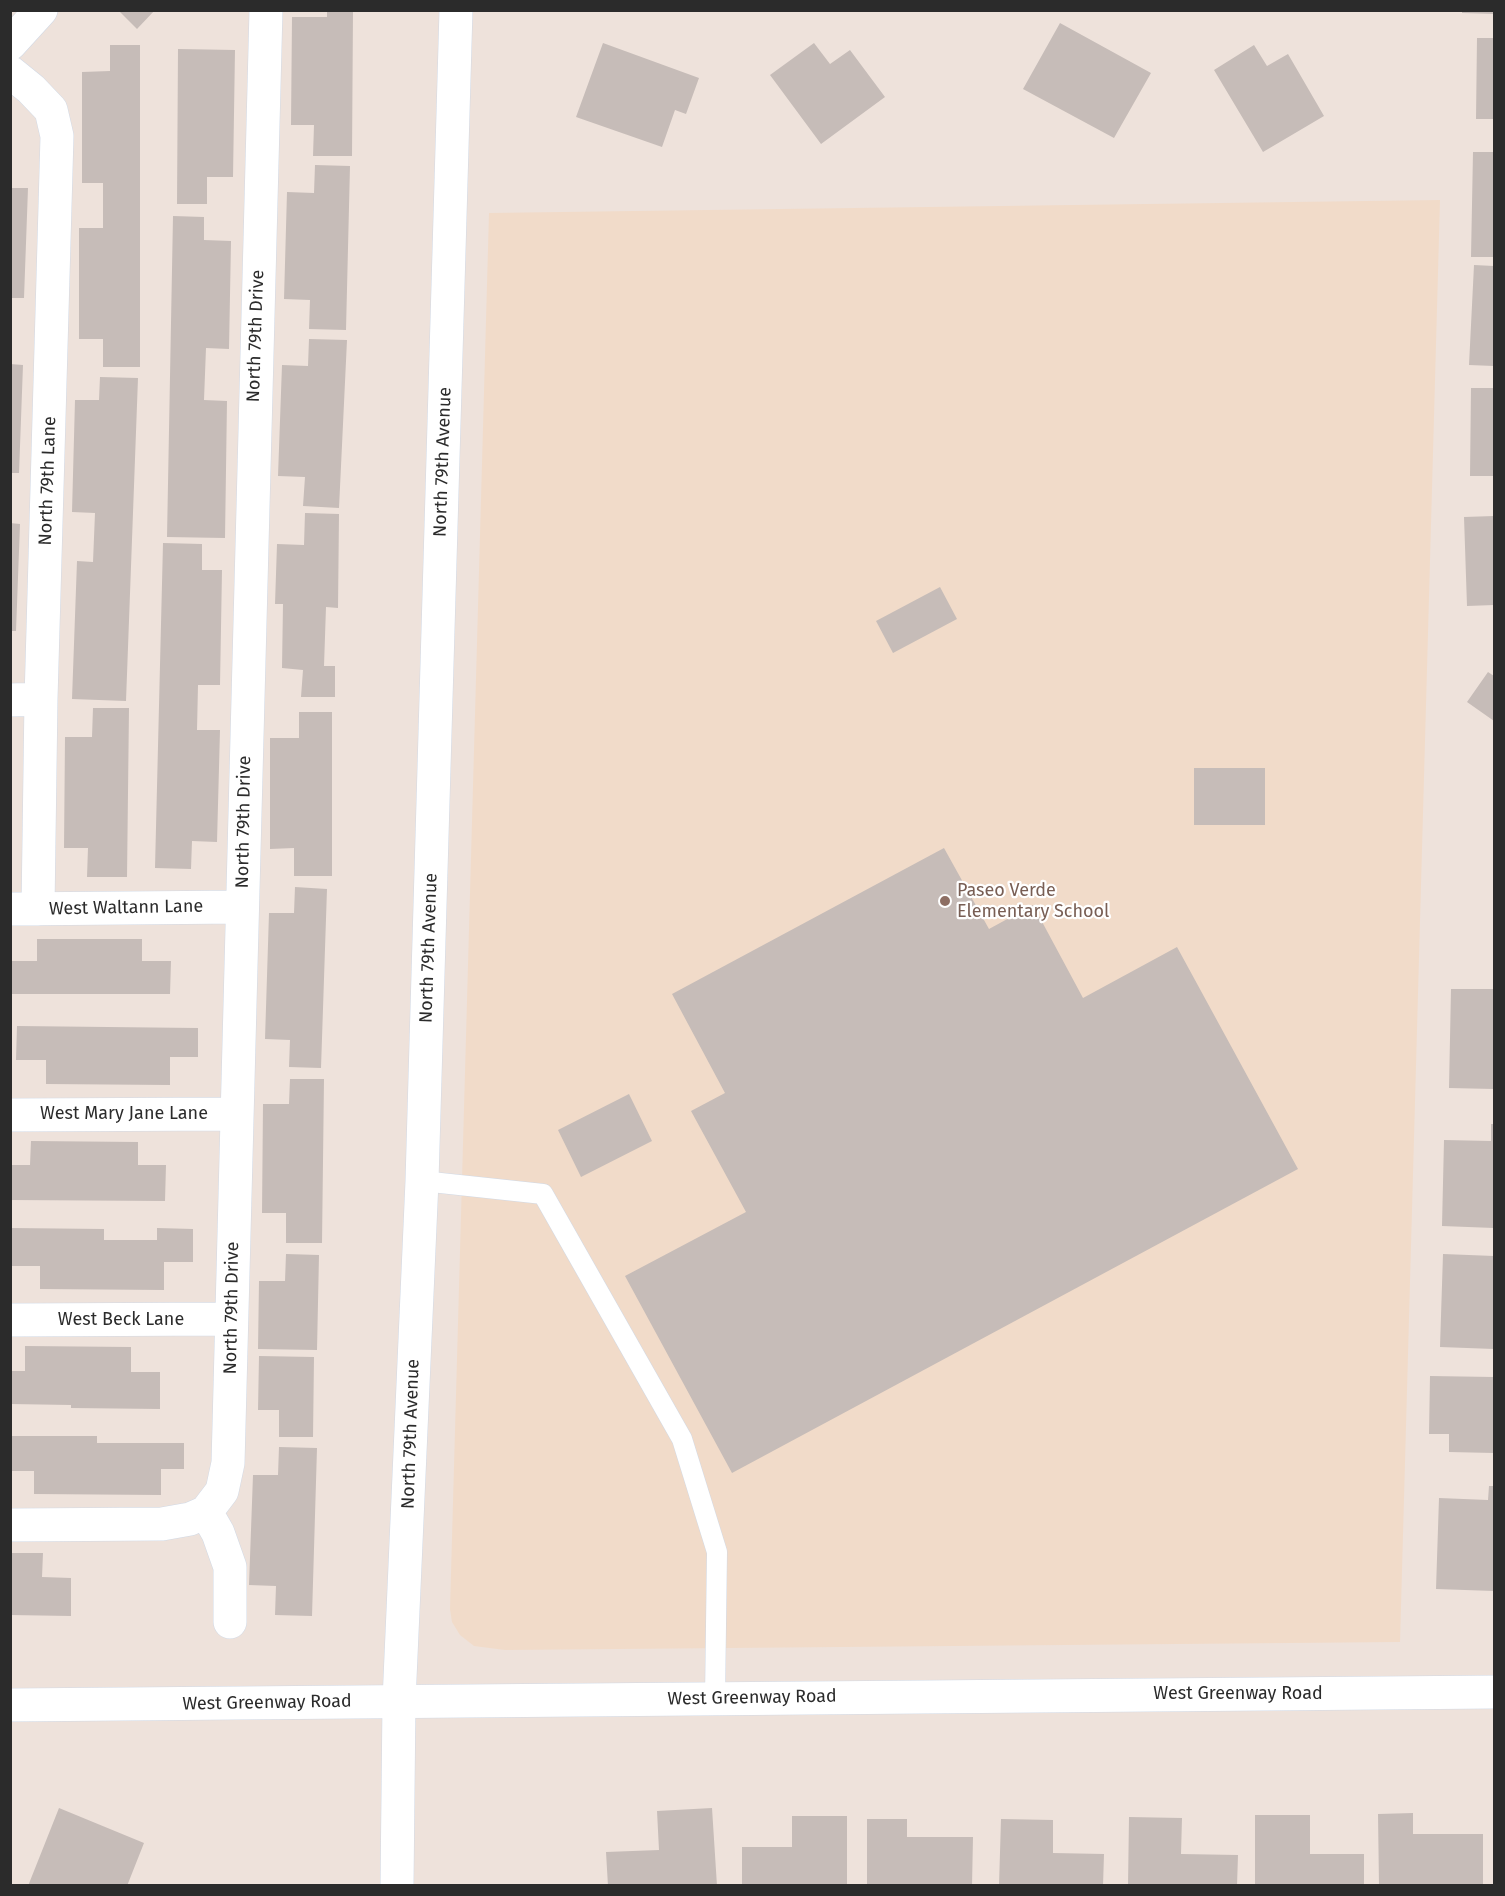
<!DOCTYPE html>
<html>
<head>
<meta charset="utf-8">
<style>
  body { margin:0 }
  #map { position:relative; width:1505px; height:1896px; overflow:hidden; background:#eee2db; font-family:"Fira Sans",sans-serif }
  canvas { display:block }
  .frame { position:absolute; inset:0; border:12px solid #2b2b2b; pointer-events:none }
</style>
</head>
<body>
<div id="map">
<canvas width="1505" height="1896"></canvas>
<div class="frame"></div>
</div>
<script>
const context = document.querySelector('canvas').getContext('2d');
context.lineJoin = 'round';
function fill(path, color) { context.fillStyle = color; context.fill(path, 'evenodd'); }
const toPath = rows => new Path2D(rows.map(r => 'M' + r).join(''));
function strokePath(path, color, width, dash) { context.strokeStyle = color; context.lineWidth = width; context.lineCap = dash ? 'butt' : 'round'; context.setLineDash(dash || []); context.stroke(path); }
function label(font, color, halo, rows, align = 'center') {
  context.font = font + ' "Fira Sans",sans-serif'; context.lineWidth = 4.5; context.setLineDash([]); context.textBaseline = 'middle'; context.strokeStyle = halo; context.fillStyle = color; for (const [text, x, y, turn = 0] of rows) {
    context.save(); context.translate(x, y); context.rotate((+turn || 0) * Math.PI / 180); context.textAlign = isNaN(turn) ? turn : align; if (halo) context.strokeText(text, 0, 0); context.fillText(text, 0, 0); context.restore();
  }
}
fill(toPath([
  [1440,200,1400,1642,505,1650,474,1646,460,1635,452,1622,450,1609,489,213]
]), '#f1dbc9');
fill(toPath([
  [118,10,155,10,137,29],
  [327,10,353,10,352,156,313,156,314,125,291,125,292,17,327,17],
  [1462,10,1494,10,1494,14,1462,13],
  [1060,23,1151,73,1114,138,1023,89],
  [1477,38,1494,38,1494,119,1476,119],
  [603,43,699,78,686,114,675,110,662,147,576,117],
  [814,43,830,64,850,50,885,97,821,144,770,75],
  [110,45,140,45,140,367,103,367,103,339,79,339,79,228,103,228,103,183,82,183,82,72,110,71],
  [1254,45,1267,66,1288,54,1324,116,1263,152,1214,70],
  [178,49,235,50,233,177,207,177,207,204,177,204],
  [1473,152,1494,152,1494,257,1471,257],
  [315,165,350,166,346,330,309,329,310,300,284,299,287,192,314,193],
  [10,188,28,188,24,298,10,298],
  [173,216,204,217,204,240,231,241,229,349,206,348,204,400,227,401,225,538,167,537],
  [1474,265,1494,266,1494,366,1469,365],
  [309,339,347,340,339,508,303,506,305,477,278,476,282,365,308,366],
  [10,364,23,365,19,473,10,473],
  [100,377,138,378,126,701,72,699,77,561,93,562,95,513,72,512,75,400,99,400],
  [1471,388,1494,388,1494,476,1470,476],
  [305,513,339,514,338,608,326,607,324,666,335,666,335,697,301,697,303,670,282,668,283,604,275,604,277,544,304,545],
  [1494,516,1494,605,1467,606,1464,517],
  [10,523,20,524,16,631,10,631],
  [163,543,202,544,202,570,222,570,220,685,198,685,197,730,220,730,217,842,192,841,191,869,155,868],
  [940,587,957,619,893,653,876,621],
  [1488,672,1494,676,1494,721,1467,702],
  [93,708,129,708,127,877,87,877,88,848,64,848,65,737,92,737],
  [299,712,332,712,332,876,294,876,294,848,270,849,270,738,299,738],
  [1194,768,1265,768,1265,825,1194,825],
  [944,848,989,929,1033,905,1083,998,1177,947,1298,1169,732,1473,625,1276,746,1212,691,1111,725,1093,672,994],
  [295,887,327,889,321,1068,289,1067,290,1040,265,1039,269,913,294,913],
  [37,939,142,939,142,961,171,961,170,994,10,994,10,961,37,961],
  [1451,989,1494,989,1494,1089,1449,1088],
  [17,1026,198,1028,198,1057,170,1057,170,1085,46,1084,46,1060,16,1060],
  [290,1079,324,1079,322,1243,286,1243,286,1213,262,1213,263,1104,289,1104],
  [629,1094,652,1141,581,1177,558,1130],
  [1491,1124,1494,1124,1494,1228,1442,1226,1444,1140,1491,1141],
  [31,1141,138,1142,138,1165,166,1165,165,1201,10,1200,10,1165,30,1165],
  [11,1228,104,1229,104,1240,157,1240,157,1228,193,1229,193,1262,164,1262,164,1290,40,1289,40,1266,11,1266],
  [286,1254,319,1255,317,1350,258,1349,259,1281,285,1281],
  [1443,1254,1494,1256,1494,1349,1440,1347],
  [25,1346,131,1347,131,1372,160,1372,160,1409,71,1408,71,1405,10,1404,10,1371,25,1371],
  [259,1356,314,1357,313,1437,279,1437,279,1410,258,1410],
  [1430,1376,1494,1377,1494,1453,1449,1452,1449,1434,1429,1434],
  [10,1436,97,1436,97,1443,184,1443,184,1469,161,1469,161,1495,34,1494,34,1471,10,1471],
  [279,1447,317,1448,312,1616,275,1615,276,1586,249,1585,253,1475,278,1475],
  [1489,1486,1494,1486,1494,1591,1436,1589,1439,1498,1488,1500],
  [10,1553,43,1553,42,1577,71,1578,71,1616,10,1615],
  [59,1808,144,1843,127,1886,28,1886],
  [712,1808,717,1886,608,1886,606,1852,659,1850,657,1811],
  [1413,1813,1413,1834,1483,1834,1483,1886,1379,1886,1378,1814],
  [1255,1815,1310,1815,1310,1854,1364,1854,1364,1886,1255,1886],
  [792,1816,847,1816,847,1886,742,1886,742,1847,792,1847],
  [1129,1817,1182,1818,1181,1854,1238,1855,1237,1886,1128,1886],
  [867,1819,907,1819,907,1837,973,1837,972,1886,867,1886],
  [1001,1819,1053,1820,1053,1853,1104,1854,1103,1886,999,1886]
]), '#c6bcb8');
const service = toPath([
  [422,1181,543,1194,682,1439,717,1552,715,1698]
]);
const minor = toPath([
  [10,44,41,10],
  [10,72,31,89,51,110,57,136,41,699,38,909],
  [10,700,41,699],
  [10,909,242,907],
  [10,1115,237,1114],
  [10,1320,231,1319],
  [206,1512,222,1491,228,1463,266,10],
  [206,1512,218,1533,230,1567,230,1622],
  [10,1525,162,1524,190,1519,206,1512],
  [399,1701,422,1181,456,10]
]);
const tertiary = toPath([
  [10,1705,1494,1692],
  [397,1886,399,1701]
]);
strokePath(service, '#d1d9e5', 21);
strokePath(minor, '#d1d9e5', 34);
strokePath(tertiary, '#d1d9e5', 34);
strokePath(service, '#fff', 20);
strokePath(minor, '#fff', 33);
strokePath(tertiary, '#fff', 33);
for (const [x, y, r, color] of [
  [945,901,6,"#8d6e63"]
]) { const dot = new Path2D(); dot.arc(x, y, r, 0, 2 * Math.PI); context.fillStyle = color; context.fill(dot); strokePath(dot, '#fff', 2); }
label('18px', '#2b2b2b', '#fff', [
  ["North 79th Drive",256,336,-88],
  ["North 79th Avenue",443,462,-88],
  ["North 79th Lane",48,481,-88],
  ["North 79th Drive",244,822,-89],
  ["West Waltann Lane",126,908,-1],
  ["North 79th Avenue",429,948,-88],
  ["West Mary Jane Lane",124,1114],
  ["North 79th Drive",232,1308,-89],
  ["West Beck Lane",121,1320],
  ["North 79th Avenue",411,1434,-88],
  ["West Greenway Road",1238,1694],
  ["West Greenway Road",752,1698,-1],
  ["West Greenway Road",267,1703,-1]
]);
label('18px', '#785e54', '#fff', [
  ["Paseo Verde",957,891],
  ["Elementary School",957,912]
], 'left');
</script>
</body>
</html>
